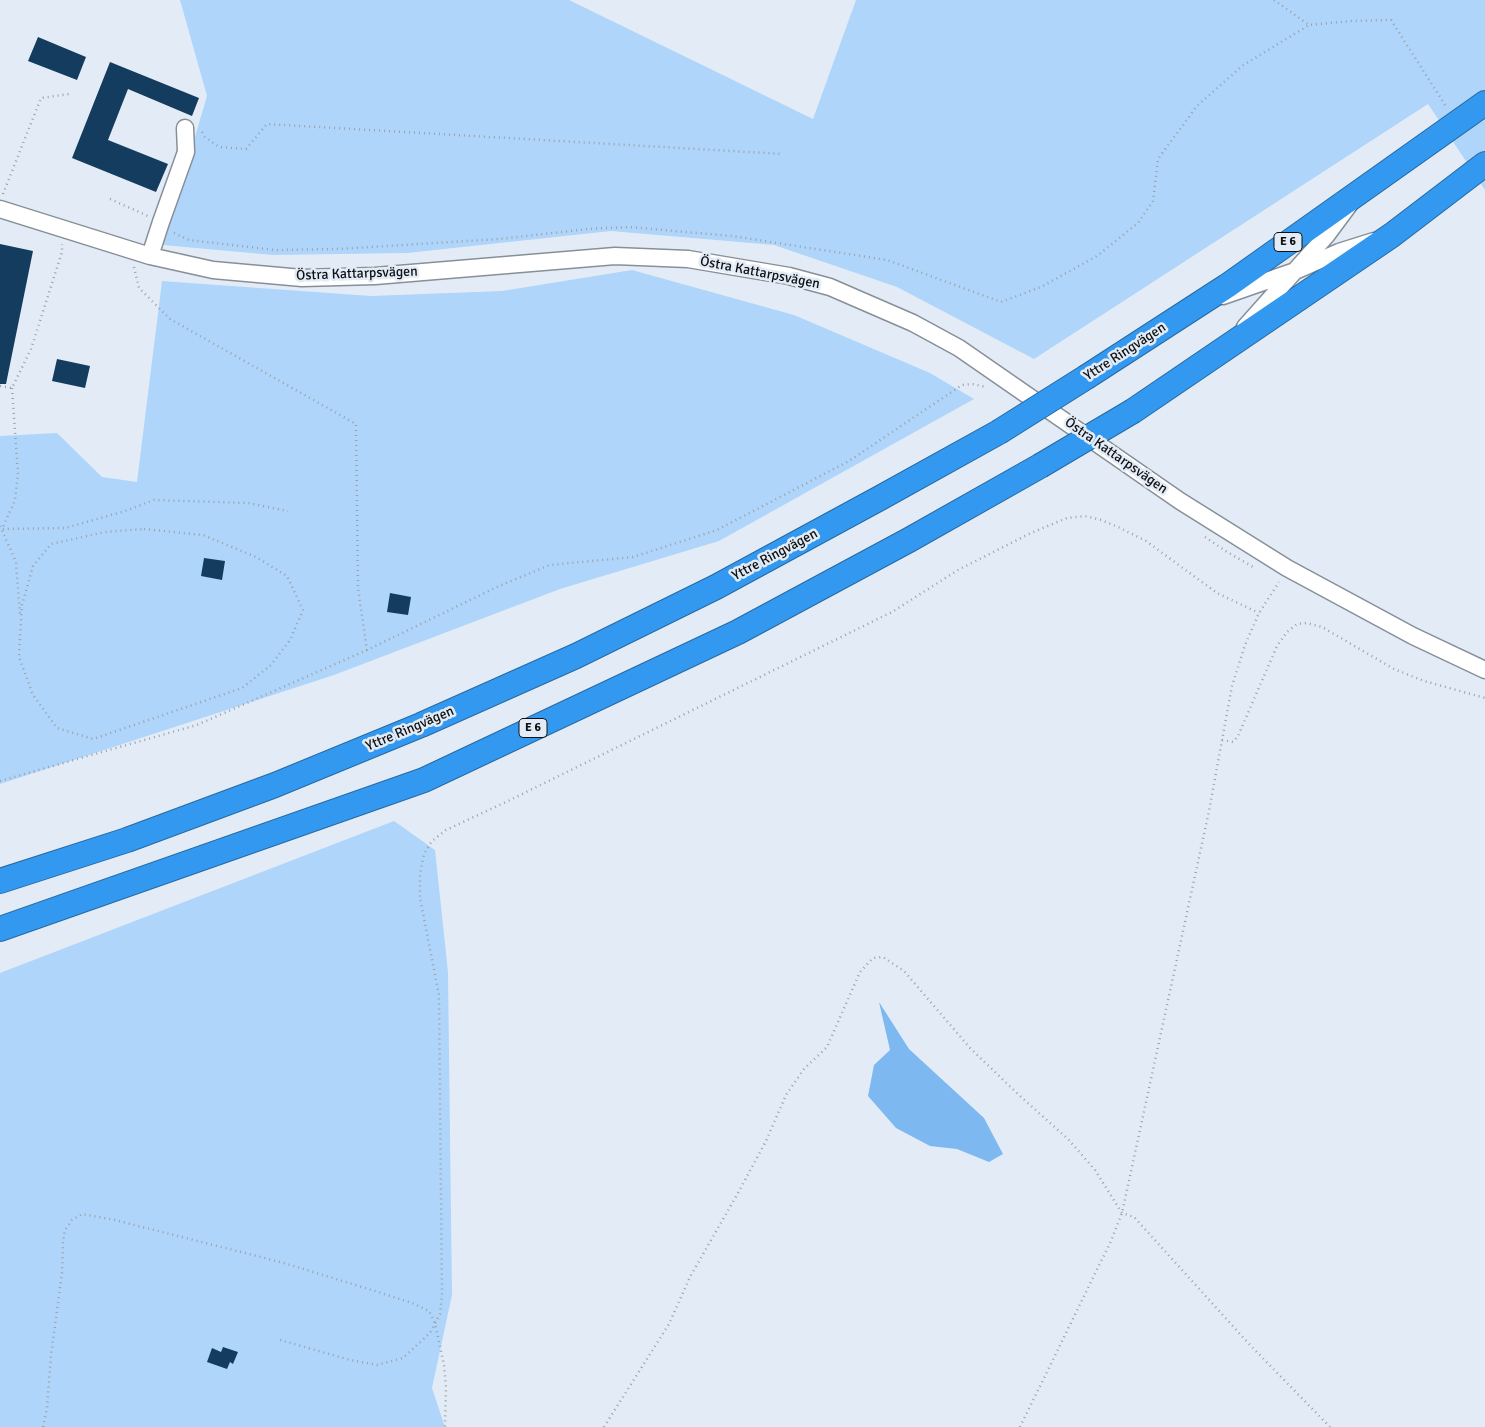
<!DOCTYPE html>
<html>
<head>
<meta charset="utf-8">
<style>
  body { margin:0 }
  canvas { display:block; background:#e3ecf6 }
</style>
</head>
<body>
<canvas width="1485" height="1427"></canvas>
<script>
const context = document.querySelector('canvas').getContext('2d');
context.lineJoin = 'round';
function fill(path, color) { context.fillStyle = color; context.fill(path, 'evenodd'); }
const toPath = rows => new Path2D(rows.map(r => 'M' + r).join(''));
function strokePath(path, color, width, dash) { context.strokeStyle = color; context.lineWidth = width; context.lineCap = dash ? 'butt' : 'round'; context.setLineDash(dash || []); context.stroke(path); }
function label(font, color, halo, rows, align = 'center') {
  context.font = font + ' Signika,sans-serif'; context.lineWidth = 5; context.setLineDash([]); context.textBaseline = 'middle'; context.strokeStyle = halo; context.fillStyle = color; for (const [text, x, y, turn = 0] of rows) {
    context.save(); context.translate(x, y); context.rotate((+turn || 0) * Math.PI / 180); context.textAlign = isNaN(turn) ? turn : align; if (halo) context.strokeText(text, 0, 0); context.fillText(text, 0, 0); context.restore();
  }
}
fill(toPath([
  [180,0,569,0,813,119,856,0,1485,0,1485,190,1428,104,1034,359,897,287,774,245,611,231,407,253,273,255,163,245,207,96],
  [632,270,794,315,930,373,974,399,719,541,560,589,334,675,0,784,0,436,57,433,102,477,137,482,162,281,371,296,502,291],
  [394,821,435,850,448,972,452,1295,432,1388,445,1427,0,1427,0,973]
]), '#b0d5fa');
fill(toPath([
  [879,1002,909,1049,984,1118,1003,1154,989,1162,957,1149,930,1146,896,1128,868,1096,874,1065,890,1050]
]), '#7db8f0');
fill(toPath([
  [38,37,86,57,77,80,28,61],
  [110,62,199,98,192,116,128,89,108,140,168,164,156,192,72,158],
  [0,244,33,251,6,384,0,384],
  [57,359,90,366,85,388,52,381],
  [204,558,225,561,222,580,201,576],
  [390,593,411,597,408,615,387,612],
  [223,1347,238,1352,233,1364,230,1362,227,1369,207,1362,212,1348,221,1352]
]), '#143c5f');
const minor = toPath([
  [0,209,150,256,213,270,302,278,375,276,615,256,688,259,789,276,830,287,913,323,959,348,1180,501,1287,568,1413,636,1485,670],
  [150,256,161,222,186,152,185,128],
  [1223,296,1295,271,1339,252,1374,241],
  [1245,327,1326,236,1349,205]
]);
const highway = toPath([
  [1088,376,1227,286,1485,103],
  [1133,411,1392,235,1485,164],
  [0,881,127,840,275,785,421,725,576,656,716,587,880,498,999,432],
  [0,929,424,780,738,632,909,540,1040,466]
]);
strokePath(minor, '#879098', 19);
strokePath(highway, '#2669a3', 26);
strokePath(toPath([
  [1274,0,1309,25,1351,21,1391,20,1447,108],
  [202,132,205,137,219,147,246,149,267,124,783,154],
  [3,194,41,98,69,94],
  [110,199,148,216],
  [174,233,189,240,275,250,338,249,499,239,588,229,629,227,732,236,887,260,1001,302,1041,287,1097,256,1138,223,1153,201,1158,159,1197,106,1242,66,1309,25],
  [134,267,139,288,170,319,356,424,358,588,367,650,499,586,550,565,633,557,717,530,849,461,962,385,972,384,986,387],
  [0,386,12,388,31,349,62,252,62,244],
  [12,388,18,474,15,500,2,529,65,528,122,512,154,500,248,503,288,511],
  [0,526,16,562,20,614],
  [144,529,203,535,256,557,287,576,303,610,290,640,271,665,242,688,93,739,57,728,33,695,19,657,22,605,33,566,51,544,105,532,144,529],
  [1205,537,1227,552,1255,568],
  [1222,740,1233,742,1238,736,1277,646,1287,632,1297,624,1307,623,1322,627,1394,669,1424,681,1485,698],
  [0,781,197,725,367,650],
  [280,1340,350,1360,377,1365,403,1358,430,1333,440,1314,442,1295,439,995,420,898,420,874,424,854,432,841,446,830,508,801,892,612,958,570,1031,533,1067,518,1085,516,1101,520,1118,527,1146,541,1217,593,1259,613],
  [43,1427,47,1408,51,1355,62,1273,63,1241,65,1230,72,1220,82,1214,115,1220,284,1263,375,1291,412,1303,429,1311,435,1323,444,1365,446,1388,445,1427],
  [604,1427,669,1324,690,1277,738,1193,766,1141,786,1095,804,1069,827,1047,860,972,873,958,883,957,904,971,970,1048,1020,1096,1068,1139,1095,1170,1122,1213,1134,1217,1250,1345,1330,1427],
  [1020,1427,1111,1241,1122,1213,1209,811,1232,686,1245,645,1259,613,1279,582]
]), '#9aa1a8', 2.5, [1, 4]);
strokePath(minor, '#fff', 16);
strokePath(highway, '#3399f0', 24);
const highwayBridge = toPath([
  [999,432,1088,376],
  [1040,466,1133,411]
]);
strokePath(highwayBridge, '#2669a3', 26, []);
strokePath(highwayBridge, '#3399f0', 24);
for (const [x, y, w] of [
  [1288,242,28],
  [533,728,28]
]) { const box = new Path2D(); box.roundRect(x - w / 2, y - 9.5, w, 19, 4); context.fillStyle = '#e3ecf6'; context.fill(box); strokePath(box, '#0e1114', 1); }
label('bold 12px', '#0e1114', null, [
  ["E 6",1288,242],
  ["E 6",533,728]
]);
label('14px', '#0e1114', '#e3ecf6', [
  ["Östra Kattarpsvägen",760,273,11],
  ["Östra Kattarpsvägen",357,274,-2],
  ["Yttre Ringvägen",1125,352,-33],
  ["Östra Kattarpsvägen",1116,456,35],
  ["Yttre Ringvägen",775,555,-28],
  ["Yttre Ringvägen",410,729,-23]
]);
</script>
</body>
</html>
